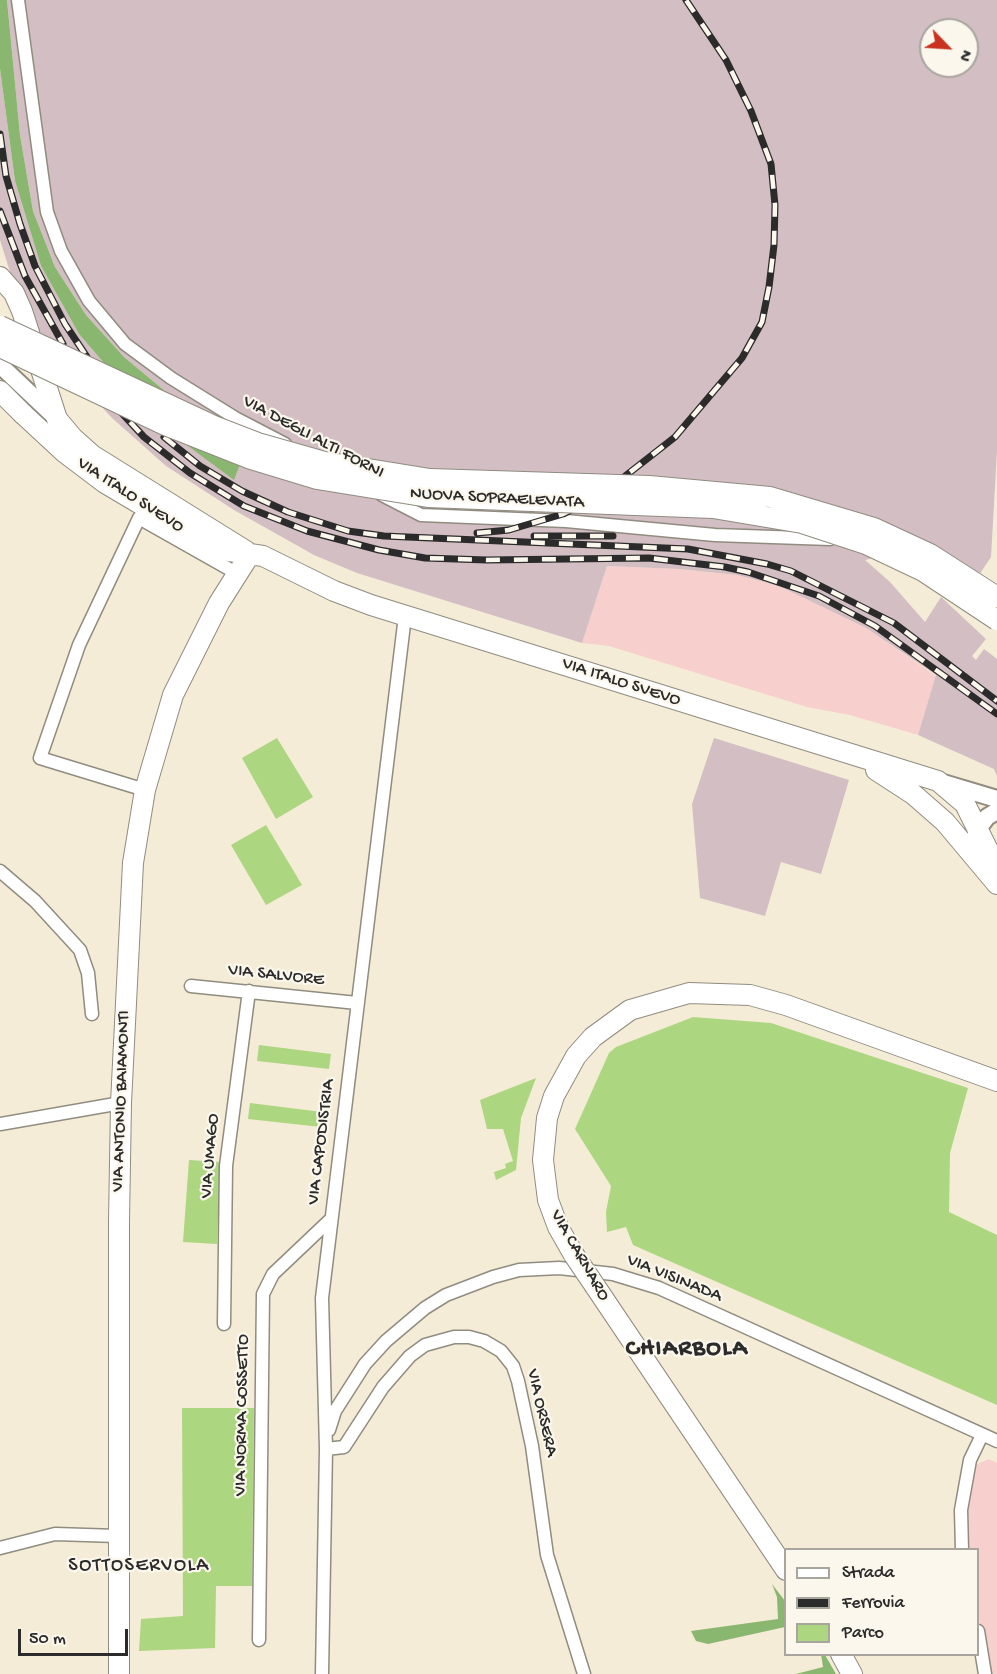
<!DOCTYPE html>
<html>
<head>
<meta charset="utf-8">
<style>
  body { margin:0 }
  #map { position:relative; width:997px; height:1674px; overflow:hidden; background:#f4ecd6; font-family:"Gochi Hand",sans-serif }
  canvas { display:block }
  .legend { position:absolute; left:784px; top:1548px; width:195px; height:108px; box-sizing:border-box; background:#fbf7ec; border:2px solid #a8a59f; margin:0; padding:8px 10px; list-style:none; font-size:18px; color:#2b2b2b }
  .legend li { display:flex; align-items:center; gap:12px; height:30px }
  .legend b { width:30px; border:2px solid #a8a59f }
  .north { position:absolute; left:919px; top:18px; width:60px; height:60px; box-sizing:border-box; background:#fbf7ec; border:2px solid #a8a59f; border-radius:50%; rotate:115deg; font-size:16px; font-weight:700; line-height:24px; text-align:center; color:#2b2b2b }
  .north::after { content:''; display:block; margin:auto; width:21px; height:27px; background:#c8321e; clip-path:polygon(50% 0,100% 100%,50% 72%,0 100%) }
  .scale { position:absolute; left:18px; top:1629px; width:110px; height:27px; box-sizing:border-box; border:3px solid #2b2b2b; border-top:0; padding-left:8px; font-size:18px; line-height:21px; white-space:nowrap; color:#2b2b2b; -webkit-text-stroke:4px #fbf7ec; paint-order:stroke }
</style>
</head>
<body>
<div id="map">
<canvas width="997" height="1674"></canvas>
<ul class="legend">
<li><b style="height:8px;background:#fff"></b>Strada</li>
<li><b style="height:8px;background:#2b2b2b"></b>Ferrovia</li>
<li><b style="height:16px;background:#add681"></b>Parco</li>
</ul>
<div class="north">N</div>
<div class="scale">50 m</div>
</div>
<script>
const context = document.querySelector('canvas').getContext('2d');
context.lineJoin = 'round';
function fill(path, color) { context.fillStyle = color; context.fill(path, 'evenodd'); }
const toPath = rows => new Path2D(rows.map(r => 'M' + r).join(''));
function strokePath(path, color, width, dash) { context.strokeStyle = color; context.lineWidth = width; context.lineCap = dash ? 'butt' : 'round'; context.setLineDash(dash || []); context.stroke(path); }
function label(font, color, halo, rows, align = 'center') {
  context.font = font + ' "Gochi Hand",sans-serif'; context.lineWidth = 4.5; context.setLineDash([]); context.textBaseline = 'middle'; context.strokeStyle = halo; context.fillStyle = color; for (const [text, x, y, turn = 0] of rows) {
    context.save(); context.translate(x, y); context.rotate((+turn || 0) * Math.PI / 180); context.textAlign = isNaN(turn) ? turn : align; if (halo) context.strokeText(text, 0, 0); context.fillText(text, 0, 0); context.restore();
  }
}
fill(toPath([
  [607,566,679,569,737,575,779,586,866,628,936,676,918,735,850,715,807,707,609,646,582,643],
  [989,1459,997,1463,997,1674,989,1674,978,1612,978,1550,966,1550,966,1514,972,1472,975,1465]
]), '#f7d0cd');
fill(toPath([
  [7,0,997,0,997,451,991,557,979,575,895,553,865,560,890,582,925,622,941,597,986,639,972,656,976,660,984,649,997,659,997,776,994,769,918,735,936,675,866,628,779,586,737,575,679,569,607,566,582,643,357,573,314,555,234,510,166,466,112,418,76,379,39,330,11,275,0,240,0,69,15,181,41,266,79,334,153,420,250,437,165,391,124,357,86,315,55,267,33,211,20,135],
  [931,30,967,30,967,66,931,66],
  [714,738,849,780,821,874,781,862,765,916,700,898,692,804]
]), '#d2bec3');
fill(toPath([
  [277,738,313,797,276,819,242,758],
  [266,825,302,885,266,905,231,845],
  [693,1017,771,1023,968,1088,950,1153,949,1212,997,1235,997,1405,633,1245,626,1227,607,1232,606,1212,611,1186,575,1129,609,1053,616,1047],
  [259,1045,331,1054,329,1069,257,1061],
  [536,1078,521,1118,516,1170,496,1180,494,1172,506,1168,505,1164,513,1161,503,1129,487,1129,480,1100],
  [250,1103,322,1112,321,1127,248,1119],
  [189,1160,220,1162,217,1244,183,1242],
  [182,1408,254,1408,252,1586,216,1586,215,1648,139,1651,141,1619,183,1616]
]), '#add681');
fill(toPath([
  [0,0,7,0,20,135,33,211,55,267,86,315,124,357,165,391,250,437,234,480,153,420,79,334,41,266,15,181,0,69],
  [772,1584,785,1601,785,1627,708,1644,696,1641,691,1631,778,1619,777,1597],
  [821,1654,825,1655,836,1674,796,1674,823,1667]
]), '#8ab76f');
const minor = toPath([
  [18,0,47,212,61,251,89,301,125,344,171,378,237,419,285,444],
  [382,495,421,515,566,521,715,535,830,539],
  [145,790,40,758,79,645,139,518,238,574],
  [0,871,35,901,80,950,88,973,92,1014],
  [191,986,357,1003],
  [0,1124,121,1103],
  [224,1324,226,1166,249,991],
  [329,1430,335,1411,365,1364,386,1341,425,1308,446,1295,493,1277,519,1270,559,1268,613,1274,659,1288,997,1441],
  [326,1449,344,1447,383,1387,410,1356,425,1345,454,1337,469,1337,484,1341,501,1351,513,1366,518,1381,532,1446,547,1555,584,1674],
  [0,1548,55,1534,117,1536],
  [962,1550,961,1510,970,1460,982,1435],
  [978,1631,985,1674],
  [259,1640,263,1294,273,1274,331,1219],
  [322,1674,326,1449,322,1298,405,616]
]);
const secondary = toPath([
  [0,365,56,418],
  [940,782,997,799],
  [974,840,978,829,987,817,997,811]
]);
const primary = toPath([
  [23,414,64,452,105,483,216,549,263,556,334,591,371,605,938,781,965,804,997,868],
  [57,419,73,438,92,455,246,551],
  [876,770,913,794,945,822,997,884],
  [574,1255,558,1227,548,1200,543,1160,547,1118,554,1096,576,1056,593,1037,630,1010,689,993,750,995,786,1005,997,1081],
  [595,1286,786,1570],
  [841,1654,852,1674],
  [119,1674,119,1221,121,1103,133,863,145,790,173,695,219,603,250,554]
]);
const trunk = toPath([
  [0,277,14,293,22,311,57,419],
  [0,391,23,414]
]);
strokePath(minor, '#908c80', 15);
strokePath(secondary, '#908c80', 20);
strokePath(primary, '#908c80', 22);
strokePath(trunk, '#908c80', 22);
strokePath(minor, '#fff', 12);
strokePath(secondary, '#fff', 16);
strokePath(primary, '#fff', 20);
strokePath(trunk, '#fff', 20);
const rail = toPath([
  [0,134,6,176,20,224,35,266,65,324,87,357],
  [0,211,25,276,63,344],
  [92,381,144,437,190,473,244,506,307,531,379,550,425,558,487,560,649,558,725,567,748,572,819,596,875,626,997,714],
  [164,437,200,466,242,491,288,512,348,531,384,536,688,549,767,564,791,571,894,623,997,701],
  [477,533,509,530,563,514,601,495,675,437,742,358,762,322,769,287,774,245,775,205,771,164,751,111,726,60,686,0],
  [534,536,613,536]
]);
strokePath(rail, '#2b2b2b', 7);
strokePath(rail, '#fbf7ec', 4.5, [14]);
const primaryBridge = toPath([
  [574,1255,595,1286]
]);
const trunkBridge = toPath([
  [0,326,214,426,258,443,325,462,430,479,649,486,770,497,874,528,930,554,997,597],
  [0,347,165,425,251,459,317,479,428,497,713,508,802,523,866,544,923,571,997,620]
]);
strokePath(primaryBridge, '#908c80', 22, []);
strokePath(trunkBridge, '#908c80', 22, []);
strokePath(primaryBridge, '#fff', 20);
strokePath(trunkBridge, '#fff', 20);
label('18px', '#2b2b2b', '#fbf7ec', [
  ["VIA DEGLI ALTI FORNI",313,438,28],
  ["VIA ITALO SVEVO",130,496,33],
  ["NUOVA SOPRAELEVATA",497,499,3],
  ["VIA ITALO SVEVO",621,683,18],
  ["VIA SALVORE",276,976,6],
  ["VIA ANTONIO BAIAMONTI",122,1101,-88],
  ["VIA CAPODISTRIA",322,1142,-83],
  ["VIA UMAGO",211,1156,-85],
  ["VIA CARNARO",579,1256,60],
  ["VIA VISINADA",674,1279,22],
  ["VIA ORSERA",541,1413,77],
  ["VIA NORMA COSSETTO",243,1415,-89]
]);
context.letterSpacing = '1.5px';
label('20px', '#2b2b2b', '#fbf7ec', [
  ["SOTTOSERVOLA",139,1567]
]);
context.letterSpacing = '0px';
context.letterSpacing = '1.5px';
label('bold 24px', '#2b2b2b', '#fbf7ec', [
  ["CHIARBOLA",687,1350]
]);
context.letterSpacing = '0px';
</script>
</body>
</html>
